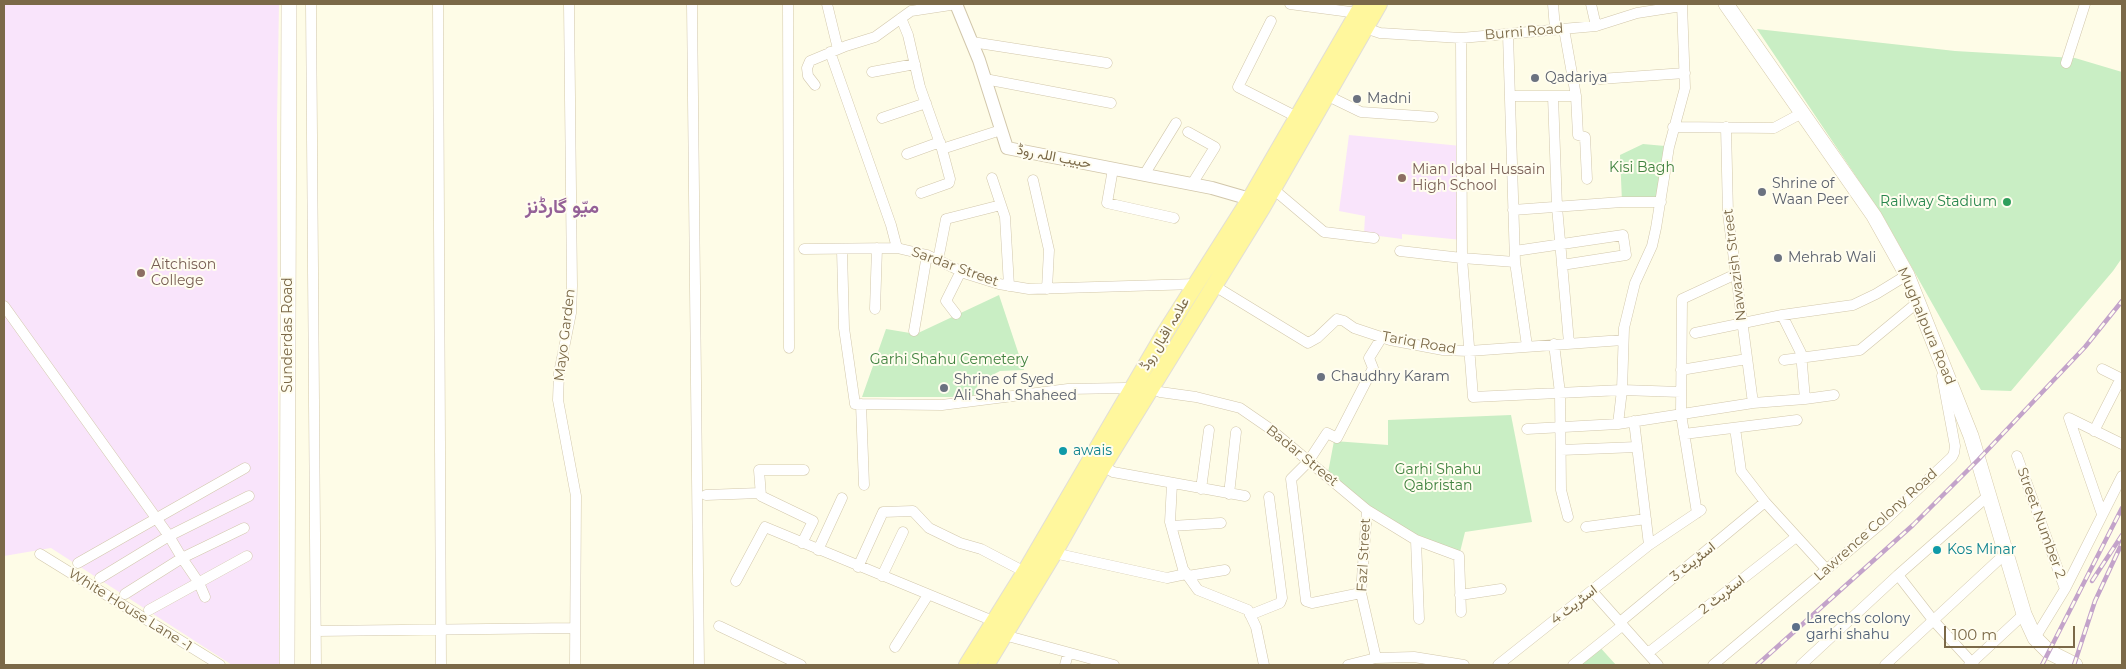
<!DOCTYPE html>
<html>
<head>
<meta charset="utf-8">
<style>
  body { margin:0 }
  #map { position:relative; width:2126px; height:669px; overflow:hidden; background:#fefce7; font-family:Montserrat,sans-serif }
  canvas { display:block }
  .frame { position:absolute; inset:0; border:5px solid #7b6948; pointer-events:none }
  .scale { position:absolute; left:1944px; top:626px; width:131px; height:22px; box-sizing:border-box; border:2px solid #7b6948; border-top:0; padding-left:6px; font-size:15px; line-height:18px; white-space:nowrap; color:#7b6948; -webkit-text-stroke:4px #fffdef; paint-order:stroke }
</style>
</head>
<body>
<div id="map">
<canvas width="2126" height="669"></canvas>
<div class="frame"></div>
<div class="scale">100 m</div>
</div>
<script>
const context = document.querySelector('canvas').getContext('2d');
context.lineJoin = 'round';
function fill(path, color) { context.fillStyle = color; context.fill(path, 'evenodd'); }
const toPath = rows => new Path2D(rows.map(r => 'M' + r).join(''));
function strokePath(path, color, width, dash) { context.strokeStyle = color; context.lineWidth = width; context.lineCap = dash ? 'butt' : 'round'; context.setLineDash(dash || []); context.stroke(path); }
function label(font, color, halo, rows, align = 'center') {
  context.font = font + ' Montserrat,Vazirmatn,sans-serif'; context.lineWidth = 4; context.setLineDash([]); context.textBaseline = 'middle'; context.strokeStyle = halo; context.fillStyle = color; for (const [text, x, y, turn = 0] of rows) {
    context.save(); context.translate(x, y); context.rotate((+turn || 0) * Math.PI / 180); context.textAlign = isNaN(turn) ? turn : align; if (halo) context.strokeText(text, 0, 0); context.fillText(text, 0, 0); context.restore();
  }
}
fill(toPath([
  [4,4,279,4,277,121,279,665,232,665,51,548,4,556],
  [1349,135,1461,146,1462,240,1402,234,1402,239,1364,234,1365,216,1339,211]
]), '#f9e4fb');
fill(toPath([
  [1757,29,1955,51,2075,58,2122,72,2122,258,2113,271,2011,391,1981,390,1884,218],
  [1643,144,1665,146,1661,202,1622,202,1620,155],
  [999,295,1024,370,1000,371,979,382,973,397,862,397,886,329,916,334],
  [1511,415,1532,522,1465,532,1459,556,1416,540,1327,478,1334,441,1388,445,1388,420],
  [1598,645,1616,665,1573,665]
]), '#c9eec4');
const minor = toPath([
  [311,4,316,665],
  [438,4,441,665],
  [569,4,572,286,571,313,559,373,558,400,576,496,575,665],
  [692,4,699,665],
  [788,4,789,348],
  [827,4,838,49],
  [1290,4,1358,13],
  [1553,4,1555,29],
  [1591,4,1596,26],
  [901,18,908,35,920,87,942,149,950,179,949,183,921,193],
  [1271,21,1238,87,1297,117],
  [1365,28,1380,33,1461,38,1596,26,1637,13,1682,6],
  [1564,29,1576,96,1578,135,1585,137,1587,179],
  [1508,34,1515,262,1527,346],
  [1461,38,1462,258,1473,397,1622,390,1681,392],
  [972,42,1107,63],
  [830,52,891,225,897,248],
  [2066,63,2085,4],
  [872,72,915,64],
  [985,79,1111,103],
  [1600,79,1685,73],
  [815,85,808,76,807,68,810,61,846,46,875,37,911,11,957,4],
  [1326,95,1361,112,1433,117],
  [1510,96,1576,96],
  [1553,96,1557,207,1569,343],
  [882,118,926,103],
  [1673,127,1774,128,1802,113],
  [1726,127,1728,214,1753,403],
  [1188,132,1215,147,1192,184],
  [942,149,1001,130],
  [907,154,940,142],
  [1113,169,1107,203,1174,218],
  [1144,175,1176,123],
  [992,178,1005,217,1009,286],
  [1033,180,1049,250,1047,289],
  [1272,188,1324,232,1374,238],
  [1513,210,1622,202,1661,202],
  [804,249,897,248,927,255,967,274,999,284,1029,289,1196,284],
  [842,250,844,328,855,404,942,405,1068,389,1125,388,1132,392],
  [1400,251,1462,258,1515,262],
  [1515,251,1623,235,1626,255,1562,265],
  [938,260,946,219,1001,205],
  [1213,285,1308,343,1317,338,1337,319,1344,321,1354,328,1390,340,1443,350,1469,351,1623,340],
  [4,306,169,536,182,558,199,583,205,597],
  [875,309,877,248],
  [956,314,946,301,961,271],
  [1782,315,1801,353,1805,399,1834,395],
  [914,331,927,255],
  [1695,333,1782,315,1853,305,1876,294,1907,275],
  [1554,344,1560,393,1561,490,1568,517],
  [1784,360,1860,350,1918,302],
  [2102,369,2122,379],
  [1681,370,1747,359],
  [1151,388,1160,392,1196,397,1240,408,1269,428,1367,510,1416,540,1459,556,1461,612],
  [861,404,864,485],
  [2069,418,2102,514],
  [2069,418,2122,444],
  [1634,421,1649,545],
  [1618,424,1622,390,1624,328,1635,283,1652,246,1656,228,1669,147,1685,88,1682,4],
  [1735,428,1741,471,1765,502,1827,570],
  [1527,429,1618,424,1753,403,1805,399],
  [2094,431,2121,378],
  [1684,434,1797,420],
  [1561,450,1637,447],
  [2017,456,2065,589],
  [1099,463,1113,472,1245,496],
  [1172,484,1170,522,1183,569,1198,590,1248,610,1256,627,1264,665],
  [1201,489,1209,430],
  [1229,494,1236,432],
  [706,495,760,493],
  [1697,513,1681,414,1682,299,1736,274],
  [1171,526,1221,523],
  [1586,527,1646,519],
  [1416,540,1419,619],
  [802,543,813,521,761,496,759,470,804,470],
  [818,550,842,498],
  [1054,553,1167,578,1186,574],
  [40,554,220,665],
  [78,563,245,468],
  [858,567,883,512,913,511,929,528,960,543,981,549,1025,572],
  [1898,575,1933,620,1974,665],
  [882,576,903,532],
  [1188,576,1225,570],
  [100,578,169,536,249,496],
  [736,581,765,527,998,623],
  [1592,591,1658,665],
  [1361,593,1312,603,1306,601,1291,479,1308,462,1327,433,1337,438,1373,368,1369,358,1382,337],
  [125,594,182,558,244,528],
  [1460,595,1501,589],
  [149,610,247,556],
  [1250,615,1280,603,1282,598,1269,497],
  [1620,622,1765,502],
  [719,626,801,665],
  [316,631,574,628],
  [1004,635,1114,665],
  [2035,638,2065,589,2122,476],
  [895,647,928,595],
  [1648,653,1796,537],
  [1376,658,1414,657,1464,665],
  [1065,665,1068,654],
  [1348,665,1376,658,1361,593,1367,510],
  [1498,665,1649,545,1701,510],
  [1573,665,1623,625],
  [1713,665,1883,522,1952,457,1954,453,1955,446,1942,376],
  [1801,665,1898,575,1989,495],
  [1885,665,2006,553],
  [1969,665,2024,614]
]);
const tertiary = toPath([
  [956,4,979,60,1007,148,1212,188,1250,199,1256,204]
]);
const secondary = toPath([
  [1726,4,1874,216,1907,275,1971,436,2024,614,2035,638,2049,652,2075,665],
  [287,665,289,4]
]);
const primary = toPath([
  [967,665,1025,572,1163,336,1250,199,1363,4],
  [986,665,1054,553,1103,466,1262,208,1379,4]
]);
strokePath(minor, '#d2c7ab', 11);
strokePath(tertiary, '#d2c7ab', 14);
strokePath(secondary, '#d5c9a9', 16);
strokePath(primary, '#e2ded7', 18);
strokePath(minor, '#fff', 10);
strokePath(tertiary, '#fff', 12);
strokePath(secondary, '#fff', 15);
strokePath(primary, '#fff79d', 16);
const rail = toPath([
  [2092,581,2122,535],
  [1757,665,1913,525,1978,460,2085,347,2122,301],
  [2042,665,2122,508],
  [2074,665,2095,601,2122,543]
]);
strokePath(rail, '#c3a3ca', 4.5);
strokePath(rail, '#fffdef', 2.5, [8]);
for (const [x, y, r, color] of [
  [1535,78,5,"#6b7280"],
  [1357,99,5,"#6b7280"],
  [1402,178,5,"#8d6e63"],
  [1762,192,5,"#6b7280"],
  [2007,202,5,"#2e9e5b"],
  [1778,258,5,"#6b7280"],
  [141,273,5,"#8d6e63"],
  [1321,377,5,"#6b7280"],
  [944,388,5,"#6b7280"],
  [1063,451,5,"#0f9aa8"],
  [1937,550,5,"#0f9aa8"],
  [1796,627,5,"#5c6f8a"]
]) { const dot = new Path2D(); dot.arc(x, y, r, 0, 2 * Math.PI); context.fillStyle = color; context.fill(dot); strokePath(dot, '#fffdef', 2); }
label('14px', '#7b6948', '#fffdef', [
  ["Burni Road",1524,32,-5],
  ["حبیب اللہ روڈ",1054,157,11],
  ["Nawazish Street",1735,265,-97],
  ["Sardar Street",955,267,20],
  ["Mughalpura Road",1926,326,67],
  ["علامہ اقبال روڈ",1165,334,-59],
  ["Sunderdas Road",288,335,-90],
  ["Mayo Garden",565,335,-83],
  ["Tariq Road",1419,343,10],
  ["Badar Street",1302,456,39],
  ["Street Number 2",2041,523,70],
  ["Lawrence Colony Road",1876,525,-42],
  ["Fazl Street",1364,555,-87],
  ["اسٹریٹ 3",1693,562,-39],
  ["اسٹریٹ 2",1722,595,-38],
  ["اسٹریٹ 4",1574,605,-38],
  ["White House Lane -1",130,610,32]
]);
label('14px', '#5b616d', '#fffdef', [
  ["Qadariya",1545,78],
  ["Madni",1367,99],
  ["Shrine of",1772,184],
  ["Waan Peer",1772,200],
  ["Mehrab Wali",1788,258],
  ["Chaudhry Karam",1331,377],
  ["Shrine of Syed",954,380],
  ["Ali Shah Shaheed",954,396]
], 'left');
label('14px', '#40823f', '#fffdef', [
  ["Kisi Bagh",1642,168],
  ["Garhi Shahu Cemetery",949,360],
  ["Garhi Shahu",1438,470],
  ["Qabristan",1438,486]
]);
label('14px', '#785e54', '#fffdef', [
  ["Mian Iqbal Hussain",1412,170],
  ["High School",1412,186],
  ["Aitchison",151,265],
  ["College",151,281]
], 'left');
label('14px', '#27864d', '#fffdef', [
  ["Railway Stadium",1997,202]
], 'right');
label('14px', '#0d838f', '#fffdef', [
  ["awais",1073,451],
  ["Kos Minar",1947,550]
], 'left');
label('14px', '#4e5e75', '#fffdef', [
  ["Larechs colony",1806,619],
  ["garhi shahu",1806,635]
], 'left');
label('bold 19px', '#946097', '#fffdef', [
  ["میّو گارڈنز",562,207]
]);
</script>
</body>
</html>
